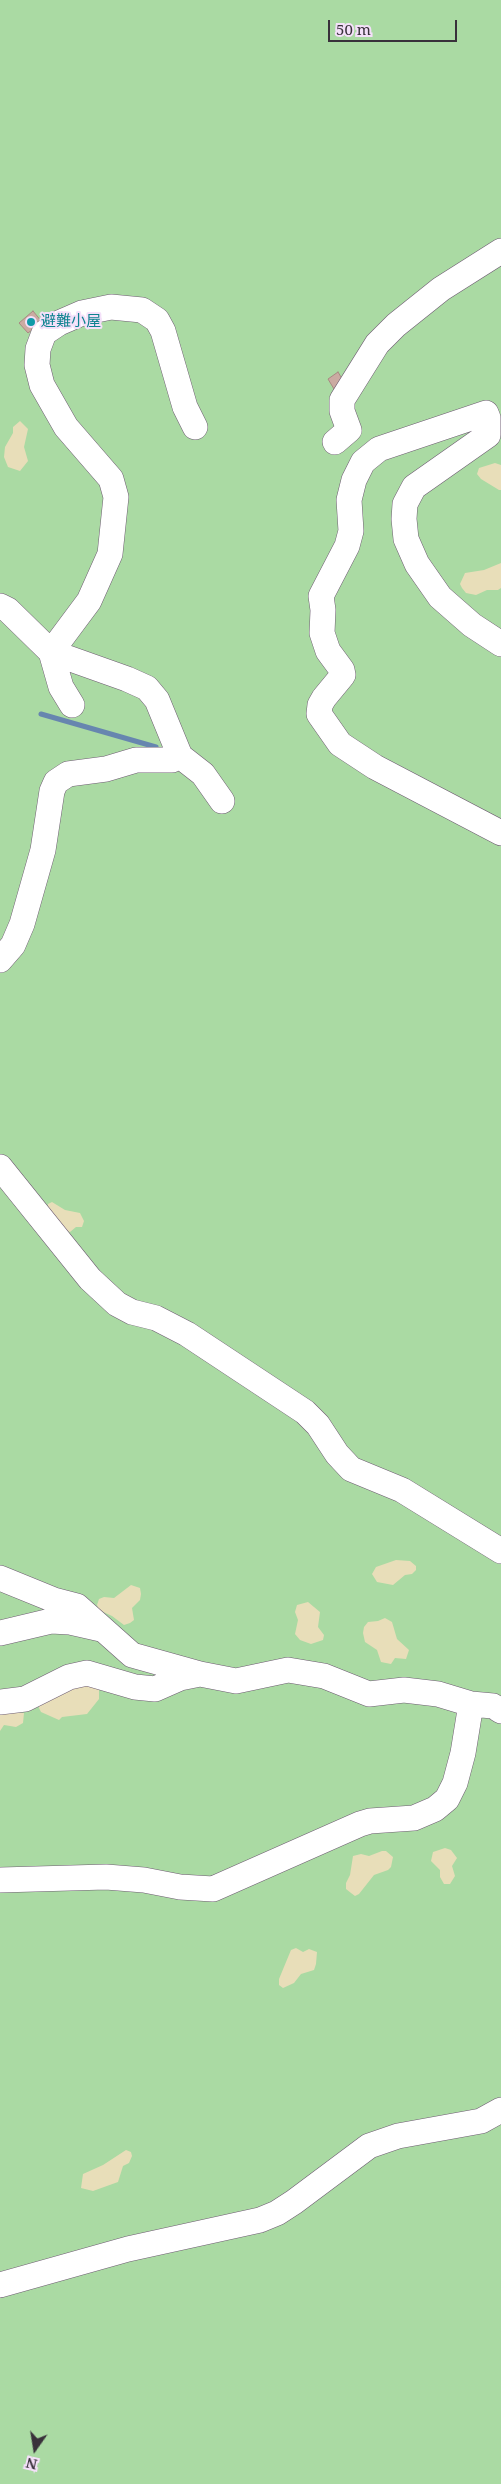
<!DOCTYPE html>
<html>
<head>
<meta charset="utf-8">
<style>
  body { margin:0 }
  #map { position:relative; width:501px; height:2484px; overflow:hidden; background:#f4e0f9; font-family:"Noto Serif",serif }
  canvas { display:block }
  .north { position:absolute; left:10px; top:2424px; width:50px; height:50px; -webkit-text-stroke:4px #f4e0f9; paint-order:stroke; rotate:193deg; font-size:14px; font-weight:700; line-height:20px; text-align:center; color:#39313b }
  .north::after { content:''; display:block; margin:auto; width:18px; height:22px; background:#39313b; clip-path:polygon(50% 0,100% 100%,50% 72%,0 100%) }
  .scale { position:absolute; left:328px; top:20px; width:129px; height:22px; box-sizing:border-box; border:2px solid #39313b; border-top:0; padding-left:6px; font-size:15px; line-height:18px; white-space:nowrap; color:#39313b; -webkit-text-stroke:4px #f4e0f9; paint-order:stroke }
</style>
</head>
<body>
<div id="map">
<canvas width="501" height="2484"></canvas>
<div class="north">N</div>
<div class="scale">50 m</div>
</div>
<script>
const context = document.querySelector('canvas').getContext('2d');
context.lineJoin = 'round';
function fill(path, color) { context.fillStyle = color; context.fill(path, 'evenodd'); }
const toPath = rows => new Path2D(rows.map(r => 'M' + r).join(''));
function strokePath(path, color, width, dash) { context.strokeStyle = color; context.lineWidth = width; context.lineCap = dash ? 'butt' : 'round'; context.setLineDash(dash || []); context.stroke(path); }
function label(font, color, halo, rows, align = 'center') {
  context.font = font + ' "Noto Serif","Noto Sans JP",serif'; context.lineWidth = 4; context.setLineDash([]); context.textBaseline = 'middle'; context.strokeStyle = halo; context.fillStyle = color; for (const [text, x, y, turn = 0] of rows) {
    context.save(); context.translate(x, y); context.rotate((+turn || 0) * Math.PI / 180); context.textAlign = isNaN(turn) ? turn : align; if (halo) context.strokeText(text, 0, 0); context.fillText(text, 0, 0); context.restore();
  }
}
fill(toPath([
  [0,0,501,0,501,2484,0,2484]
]), '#aadaa3');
fill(toPath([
  [20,421,28,429,24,447,28,461,20,471,8,467,4,457,5,447,13,433,13,427],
  [495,463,501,465,501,490,499,490,481,479,477,474,479,468],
  [501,563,501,588,498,590,487,590,476,595,466,593,462,588,460,584,465,573,484,570],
  [52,1202,65,1210,80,1213,84,1221,82,1227,76,1227,70,1232,64,1230,47,1209,48,1204],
  [396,1560,410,1561,416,1566,416,1570,412,1574,405,1575,393,1585,377,1582,372,1574,376,1567],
  [131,1585,140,1588,141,1594,140,1600,132,1608,134,1620,130,1623,124,1625,112,1616,99,1610,97,1605,99,1599,104,1597,114,1598],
  [308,1602,320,1612,318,1627,324,1635,323,1640,311,1644,300,1640,295,1634,298,1620,295,1612,297,1605],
  [385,1618,392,1622,397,1639,409,1650,406,1659,395,1658,391,1664,381,1662,377,1650,365,1642,363,1633,364,1627,368,1622,378,1621],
  [77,1683,99,1689,99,1699,87,1714,62,1717,59,1720,41,1712,39,1708,39,1702],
  [0,1710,24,1713,23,1723,16,1727,4,1725,0,1731],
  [445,1848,451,1850,457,1858,452,1866,455,1876,450,1884,444,1884,440,1877,440,1870,431,1861,433,1852],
  [382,1851,386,1851,393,1857,391,1867,388,1870,374,1875,359,1894,355,1896,351,1893,346,1889,346,1883,350,1875,353,1856,361,1854,369,1856],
  [296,1948,303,1952,309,1949,317,1952,316,1964,314,1970,301,1974,294,1983,283,1988,279,1985,279,1979,291,1950],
  [126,2150,131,2152,132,2156,129,2163,123,2166,118,2182,93,2191,81,2188,83,2174,103,2165]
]), '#e8deb9');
strokePath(toPath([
  [41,714,156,747]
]), '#6786af', 5);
const building = toPath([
  [33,311,42,322,28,333,19,323,33,311],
  [338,372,344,382,334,389,328,379,338,372]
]);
fill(building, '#cbaba2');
strokePath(building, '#a98a82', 1);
const minor = toPath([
  [335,442,349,430,342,411,342,400,377,344,396,325,441,289,501,251],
  [0,606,8,610,51,652,61,687,72,705],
  [501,644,472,625,440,597,417,564,406,539,404,519,405,504,414,487,488,435,488,418,486,413,379,449,363,462,354,480,349,500,351,531,347,546,321,596,323,610,322,633,328,651,342,670,343,675,324,698,320,705,319,714,340,744,375,767,501,833],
  [180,756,203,774,222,801],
  [0,960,13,945,22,924,43,850,52,791,56,782,68,774,106,769,136,760,172,760,180,756,157,700,147,688,127,679,51,652,89,601,110,554,116,497,111,479,66,427,42,385,37,365,38,349,44,333,59,323,82,313,111,307,142,310,157,320,163,331,185,407,195,427],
  [0,1167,90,1279,117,1304,132,1312,156,1318,187,1334,305,1412,318,1425,337,1454,351,1469,402,1490,501,1551],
  [0,1578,54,1600,77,1606,132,1655,200,1674],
  [0,1633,51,1621,70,1622,101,1629],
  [0,1702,25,1699,69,1677,87,1673,135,1687,155,1689,180,1678,200,1674,236,1681,288,1670,324,1676,369,1694,404,1690,438,1694,471,1704,493,1706,501,1711],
  [0,1880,106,1877,144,1880,180,1887,213,1889,360,1824,370,1821,414,1818,435,1809,447,1799,455,1783,463,1753,471,1704],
  [0,2285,128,2249,260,2220,277,2213,294,2202,369,2146,398,2136,481,2121,501,2110]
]);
strokePath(minor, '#6e5d72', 26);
strokePath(minor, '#fff', 25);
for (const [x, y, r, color] of [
  [31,322,5,"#0f9aa8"]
]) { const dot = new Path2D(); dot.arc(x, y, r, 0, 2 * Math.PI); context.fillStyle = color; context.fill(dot); strokePath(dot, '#f4e0f9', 2); }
label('15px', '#0d838f', '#f4e0f9', [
  ["避難小屋",41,322]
], 'left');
</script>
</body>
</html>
